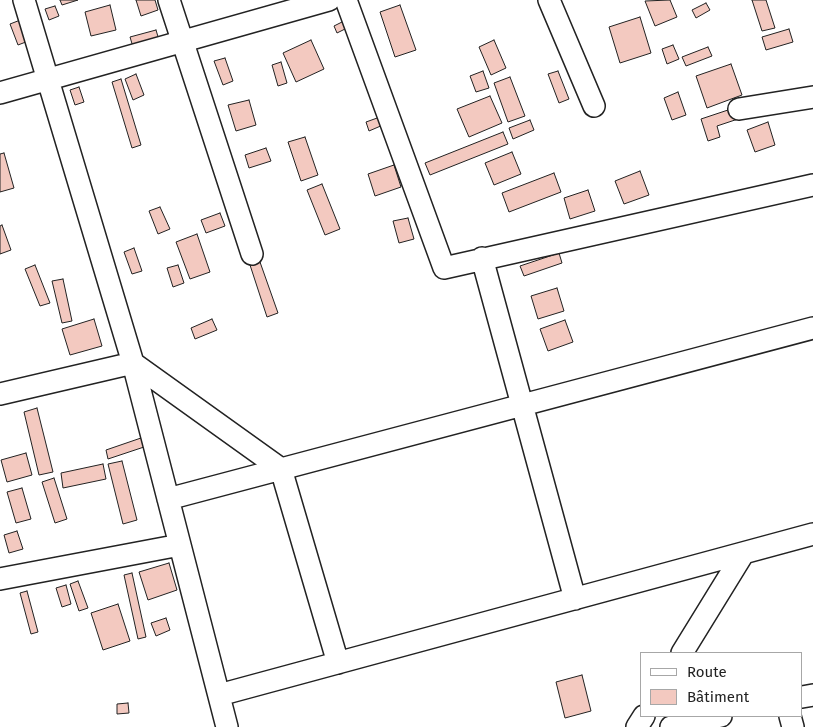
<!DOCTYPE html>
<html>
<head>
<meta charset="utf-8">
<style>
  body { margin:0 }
  #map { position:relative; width:813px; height:727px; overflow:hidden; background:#fff; font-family:"Fira Sans",sans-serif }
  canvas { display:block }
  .legend { position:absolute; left:640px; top:652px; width:162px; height:65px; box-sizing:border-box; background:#fff; border:1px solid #a7a7a7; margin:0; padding:6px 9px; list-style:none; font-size:15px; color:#222 }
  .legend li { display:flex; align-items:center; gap:10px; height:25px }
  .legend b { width:25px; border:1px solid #a7a7a7 }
</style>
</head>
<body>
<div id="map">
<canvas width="813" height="727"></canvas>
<ul class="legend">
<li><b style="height:6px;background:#fff"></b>Route</li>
<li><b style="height:14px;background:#f3c9c0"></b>Bâtiment</li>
</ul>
</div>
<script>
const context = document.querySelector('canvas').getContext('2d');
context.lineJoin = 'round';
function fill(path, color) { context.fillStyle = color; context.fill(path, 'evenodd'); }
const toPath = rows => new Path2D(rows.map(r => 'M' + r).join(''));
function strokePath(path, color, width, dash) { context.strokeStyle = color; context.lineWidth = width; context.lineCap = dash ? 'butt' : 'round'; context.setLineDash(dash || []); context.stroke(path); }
const building = toPath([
  [60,0,78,0,62,5,60,0],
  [136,0,155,0,158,10,141,16,136,0],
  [670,0,677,17,655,26,645,1,670,0],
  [752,0,766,0,775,28,762,31,752,0],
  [706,3,710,10,696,18,692,10,706,3],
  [110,5,116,30,91,36,85,12,110,5],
  [400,5,416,50,395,57,380,12,400,5],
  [55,6,59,16,49,20,45,9,55,6],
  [640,17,651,53,620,63,609,27,640,17],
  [350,18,353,25,337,33,334,26,350,18],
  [23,19,31,40,18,45,10,24,23,19],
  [789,29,793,42,766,50,762,37,789,29],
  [156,30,159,40,133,47,130,37,156,30],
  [311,40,324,69,296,82,283,53,311,40],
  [494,40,506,68,491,75,479,47,494,40],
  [673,45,679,59,667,64,662,49,673,45],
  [708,47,712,56,686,66,682,57,708,47],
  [225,58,233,81,223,85,214,61,225,58],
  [281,62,287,83,278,86,272,65,281,62],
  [731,64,742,95,707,108,696,76,731,64],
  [483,71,489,88,476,92,470,76,483,71],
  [558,71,569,99,559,103,548,74,558,71],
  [136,74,144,95,133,100,125,79,136,74],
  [510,77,525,116,508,122,494,83,510,77],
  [121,79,141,145,132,148,112,82,121,79],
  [79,87,84,102,75,105,70,90,79,87],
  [678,92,686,115,672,120,664,98,678,92],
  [490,96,502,123,469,137,457,109,490,96],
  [249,100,256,125,236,131,228,105,249,100],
  [737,107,741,118,717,126,720,137,708,141,701,119,737,107],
  [380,117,383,125,369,131,366,122,380,117],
  [530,120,534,130,513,139,509,128,530,120],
  [768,122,775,145,755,152,747,130,768,122],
  [503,132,508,144,430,175,425,163,503,132],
  [305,137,318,175,301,181,288,142,305,137],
  [266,148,271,161,249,168,245,155,266,148],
  [512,152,521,174,494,185,485,163,512,152],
  [4,153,14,188,0,192,0,154,4,153],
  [394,165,401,187,375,196,368,174,394,165],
  [640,171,649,195,624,204,615,181,640,171],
  [554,173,561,192,509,212,502,193,554,173],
  [322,184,340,229,325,235,307,190,322,184],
  [588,190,595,211,570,219,564,198,588,190],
  [160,207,170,229,158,234,149,211,160,207],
  [220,213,225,226,206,233,201,220,220,213],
  [408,218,414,239,399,243,393,221,408,218],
  [2,225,11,250,0,254,0,226,2,225],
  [197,234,210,272,190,279,176,242,197,234],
  [134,248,142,271,132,274,124,252,134,248],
  [559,253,562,263,524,276,520,266,559,253],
  [260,262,278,313,267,317,250,265,260,262],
  [35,265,50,303,40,306,25,269,35,265],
  [178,265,184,283,173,287,167,268,178,265],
  [63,279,72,321,62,323,52,281,63,279],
  [557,288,564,311,538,319,531,296,557,288],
  [94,319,102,346,70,355,62,329,94,319],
  [212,319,217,330,195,339,191,328,212,319],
  [565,320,573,342,548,351,540,329,565,320],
  [37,408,53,472,39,475,24,412,37,408],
  [141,438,144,447,108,459,106,450,141,438],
  [26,453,32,475,7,482,1,460,26,453],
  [122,461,137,520,123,524,108,464,122,461],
  [103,464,106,479,63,488,61,473,103,464],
  [54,478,67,519,55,523,42,482,54,478],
  [22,488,31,519,16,523,7,492,22,488],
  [17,531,23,549,9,553,4,535,17,531],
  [169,563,177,590,148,600,139,572,169,563],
  [132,573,146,637,138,639,124,575,132,573],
  [78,581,88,608,79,611,70,584,78,581],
  [66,585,71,604,62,607,56,588,66,585],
  [27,591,38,632,31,634,20,593,27,591],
  [118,604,130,641,103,650,91,613,118,604],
  [166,618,170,630,156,636,151,623,166,618],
  [582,675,591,711,565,718,556,682,582,675],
  [128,703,129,713,117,714,117,704,128,703]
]);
fill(building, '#f3c9c0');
strokePath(building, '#222', 1);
const minor = toPath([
  [24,0,133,363,227,727],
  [169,0,252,254],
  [346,0,444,268,813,185],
  [549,0,594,106],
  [0,93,329,0],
  [739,109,813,97],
  [482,258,575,599],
  [0,394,133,363,281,469,338,663],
  [168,499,813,328],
  [0,579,180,545],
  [682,653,743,554],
  [219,695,813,534],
  [802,697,813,695],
  [790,716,793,727],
  [637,727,644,716],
  [671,727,721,716]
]);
strokePath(minor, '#222', 24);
strokePath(minor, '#fff', 21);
</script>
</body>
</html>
